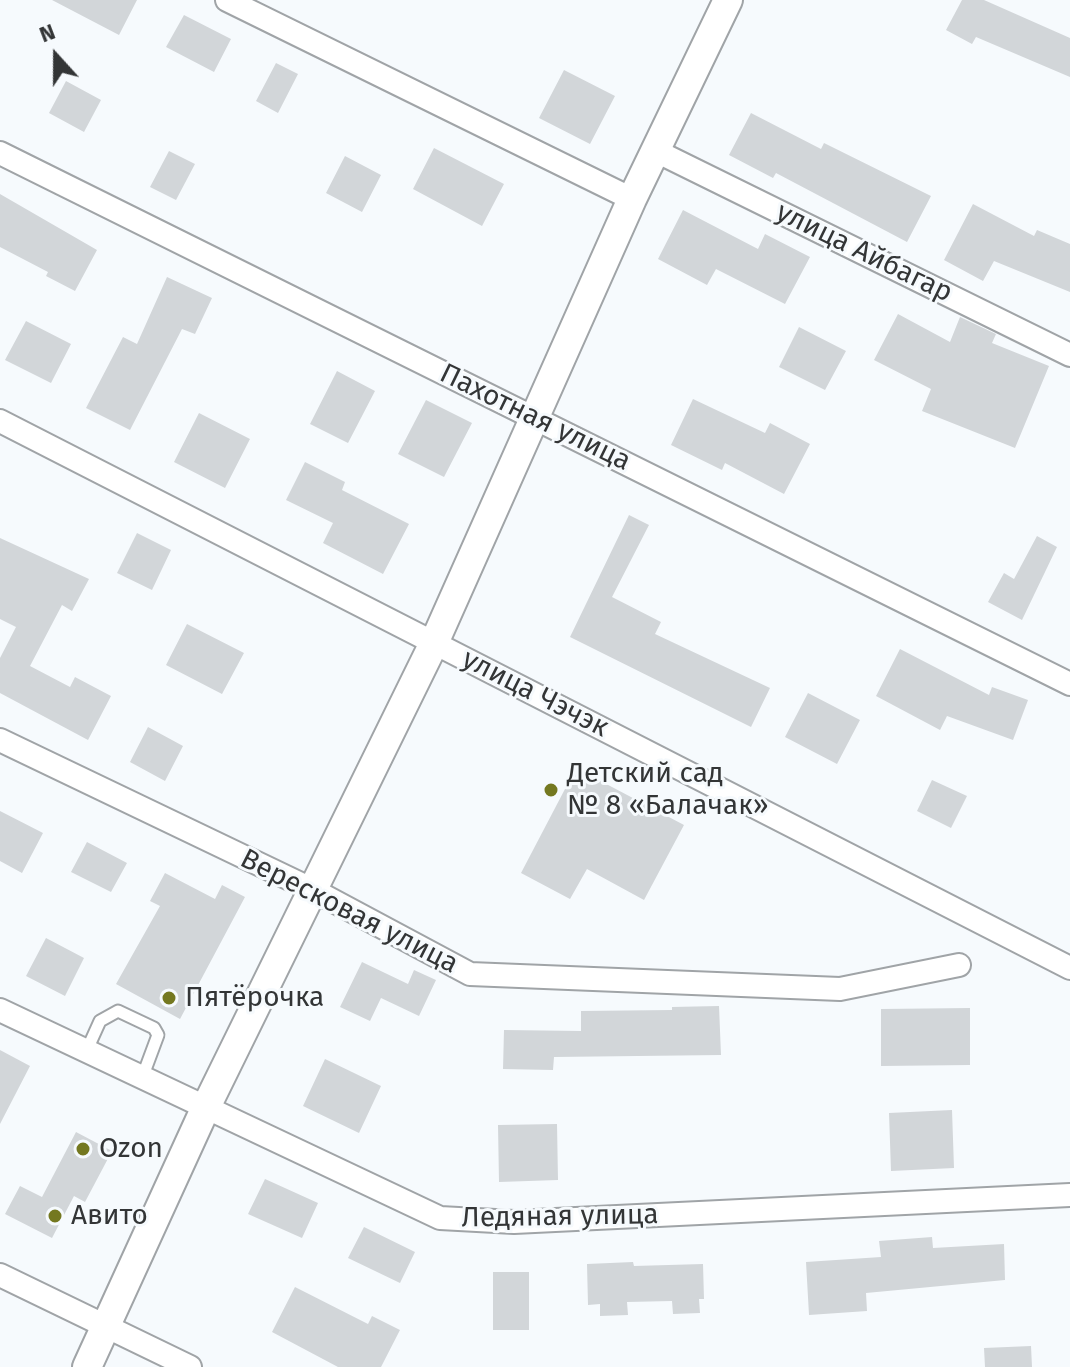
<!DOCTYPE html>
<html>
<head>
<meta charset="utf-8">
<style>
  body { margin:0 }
  #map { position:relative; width:1070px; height:1367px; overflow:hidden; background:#f6fafd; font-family:"Fira Sans",sans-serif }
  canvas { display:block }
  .north { position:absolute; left:16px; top:16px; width:80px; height:80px; -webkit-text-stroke:6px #f6fafd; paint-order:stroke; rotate:339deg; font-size:22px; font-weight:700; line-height:32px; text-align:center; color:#333536 }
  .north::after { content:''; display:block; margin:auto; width:28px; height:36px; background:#333536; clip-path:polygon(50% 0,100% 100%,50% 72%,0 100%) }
</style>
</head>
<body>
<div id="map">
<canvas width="1070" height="1367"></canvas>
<div class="north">N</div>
</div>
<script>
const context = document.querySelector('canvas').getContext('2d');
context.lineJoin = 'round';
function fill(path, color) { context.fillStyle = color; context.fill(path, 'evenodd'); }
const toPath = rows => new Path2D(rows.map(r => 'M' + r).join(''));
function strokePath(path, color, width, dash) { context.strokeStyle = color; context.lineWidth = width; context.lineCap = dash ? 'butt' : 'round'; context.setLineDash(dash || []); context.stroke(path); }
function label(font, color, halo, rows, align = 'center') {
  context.font = font + ' "Fira Sans",sans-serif'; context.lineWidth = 6; context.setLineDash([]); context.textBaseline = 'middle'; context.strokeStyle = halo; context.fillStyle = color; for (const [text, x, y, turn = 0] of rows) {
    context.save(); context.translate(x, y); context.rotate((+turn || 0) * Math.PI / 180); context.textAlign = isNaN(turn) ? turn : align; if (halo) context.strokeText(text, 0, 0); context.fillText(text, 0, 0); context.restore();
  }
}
fill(toPath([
  [52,0,137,0,119,35],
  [962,0,984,0,1070,38,1070,77,976,37,972,44,946,30],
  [184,15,231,39,214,72,166,47],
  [276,63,298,74,278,113,256,101],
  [564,70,615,96,590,144,539,118],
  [66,81,101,100,84,132,49,113],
  [751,113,821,149,824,143,931,196,907,242,776,173,773,178,729,155],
  [434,148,504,184,482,226,413,189],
  [169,151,195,164,176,200,150,187],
  [345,156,381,175,362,212,326,193],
  [0,194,97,250,75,291,46,276,48,272,0,247],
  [973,204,1034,236,1037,230,1070,244,1070,292,994,261,983,281,944,260],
  [683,210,758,249,765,234,810,257,785,304,716,269,707,285,658,259],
  [167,277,212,298,195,334,182,329,130,430,86,408,123,337,137,344],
  [898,314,950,342,960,317,996,334,992,343,1049,366,1015,448,922,411,931,389,874,360],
  [26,321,71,344,51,383,5,360],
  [799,327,846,351,825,390,779,367],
  [337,371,375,391,348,443,310,424],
  [693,399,765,433,770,423,810,444,784,494,725,463,722,470,671,445],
  [426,400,472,423,444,477,398,454],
  [199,413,250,439,225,488,174,462],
  [305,462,345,482,342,490,409,524,383,574,323,543,333,523,286,500],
  [629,515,649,525,612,597,661,622,655,634,770,688,751,727,570,637],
  [137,533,171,550,152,590,117,573],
  [1037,536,1057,547,1022,620,988,602,1004,573,1014,579],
  [0,538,89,579,72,611,62,605,30,666,70,687,75,677,111,696,88,740,0,693,0,658,16,627,0,619],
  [187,624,244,653,222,694,166,665],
  [900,649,989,695,992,687,1028,700,1013,740,947,716,940,730,876,696],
  [808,693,860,720,837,764,785,737],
  [148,727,183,746,165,781,130,762],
  [576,768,684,825,644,900,587,869,570,899,521,873],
  [932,780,967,796,951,828,917,811],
  [0,811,43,833,22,873,0,861],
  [87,842,127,863,111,892,71,872],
  [165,873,215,899,222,885,245,897,180,1019,116,984,160,906,150,901],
  [46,938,84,958,65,996,26,976],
  [362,962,408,984,414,970,436,980,419,1016,381,998,370,1021,340,1007],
  [719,1006,721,1055,554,1057,553,1070,503,1069,504,1030,581,1031,581,1011,672,1010,672,1007],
  [970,1008,970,1065,881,1066,881,1009],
  [0,1050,30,1066,0,1124],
  [325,1059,381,1086,359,1133,303,1106],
  [952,1110,954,1168,891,1171,889,1113],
  [557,1124,558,1180,499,1182,498,1125],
  [76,1132,112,1151,85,1202,74,1196,52,1238,5,1214,20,1186,42,1197],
  [265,1179,318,1203,302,1238,248,1214],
  [364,1227,415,1252,400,1283,348,1258],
  [932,1237,933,1248,1004,1244,1005,1280,866,1293,867,1311,809,1315,806,1262,881,1257,879,1241],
  [633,1262,634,1266,703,1264,704,1299,699,1299,700,1313,673,1314,672,1301,627,1302,628,1315,600,1316,600,1304,588,1305,587,1264],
  [493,1272,529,1272,529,1330,493,1330],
  [295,1287,368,1324,372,1316,400,1330,381,1367,338,1367,272,1332],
  [1031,1346,1032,1367,985,1367,984,1348]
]), '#d2d6d9');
const service = toPath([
  [86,1052,100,1021,118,1011,154,1028,158,1035,142,1078]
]);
const minor = toPath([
  [227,0,632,199],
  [658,152,1070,355],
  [0,153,1070,684],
  [0,421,1070,968],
  [0,740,313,890,470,974,840,989,959,965],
  [0,1010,440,1218,514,1222,1070,1195],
  [0,1275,190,1367]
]);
const tertiary = toPath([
  [87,1367,205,1109,434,643,632,199,728,0]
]);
strokePath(service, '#a0a4a7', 15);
strokePath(minor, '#a0a4a7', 26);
strokePath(tertiary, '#a0a4a7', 32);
strokePath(service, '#fff', 11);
strokePath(minor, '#fff', 22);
strokePath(tertiary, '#fff', 28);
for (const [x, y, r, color] of [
  [551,790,8,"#747820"],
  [169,998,8,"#747820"],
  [83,1149,8,"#747820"],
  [55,1216,8,"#747820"]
]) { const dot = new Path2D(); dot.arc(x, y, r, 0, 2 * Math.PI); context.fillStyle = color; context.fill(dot); strokePath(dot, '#f6fafd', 3); }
label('28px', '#333536', '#f6fafd', [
  ["улица Айбагар",864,253,26],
  ["Пахотная улица",535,418,26],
  ["улица Чэчэк",535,694,27],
  ["Вересковая улица",349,912,27],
  ["Ледяная улица",560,1217,-1]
]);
label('28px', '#333536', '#f6fafd', [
  ["Детский сад",567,774],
  ["№ 8 «Балачак»",567,806],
  ["Пятёрочка",185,998],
  ["Ozon",99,1149],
  ["Авито",71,1216]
], 'left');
</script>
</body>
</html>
